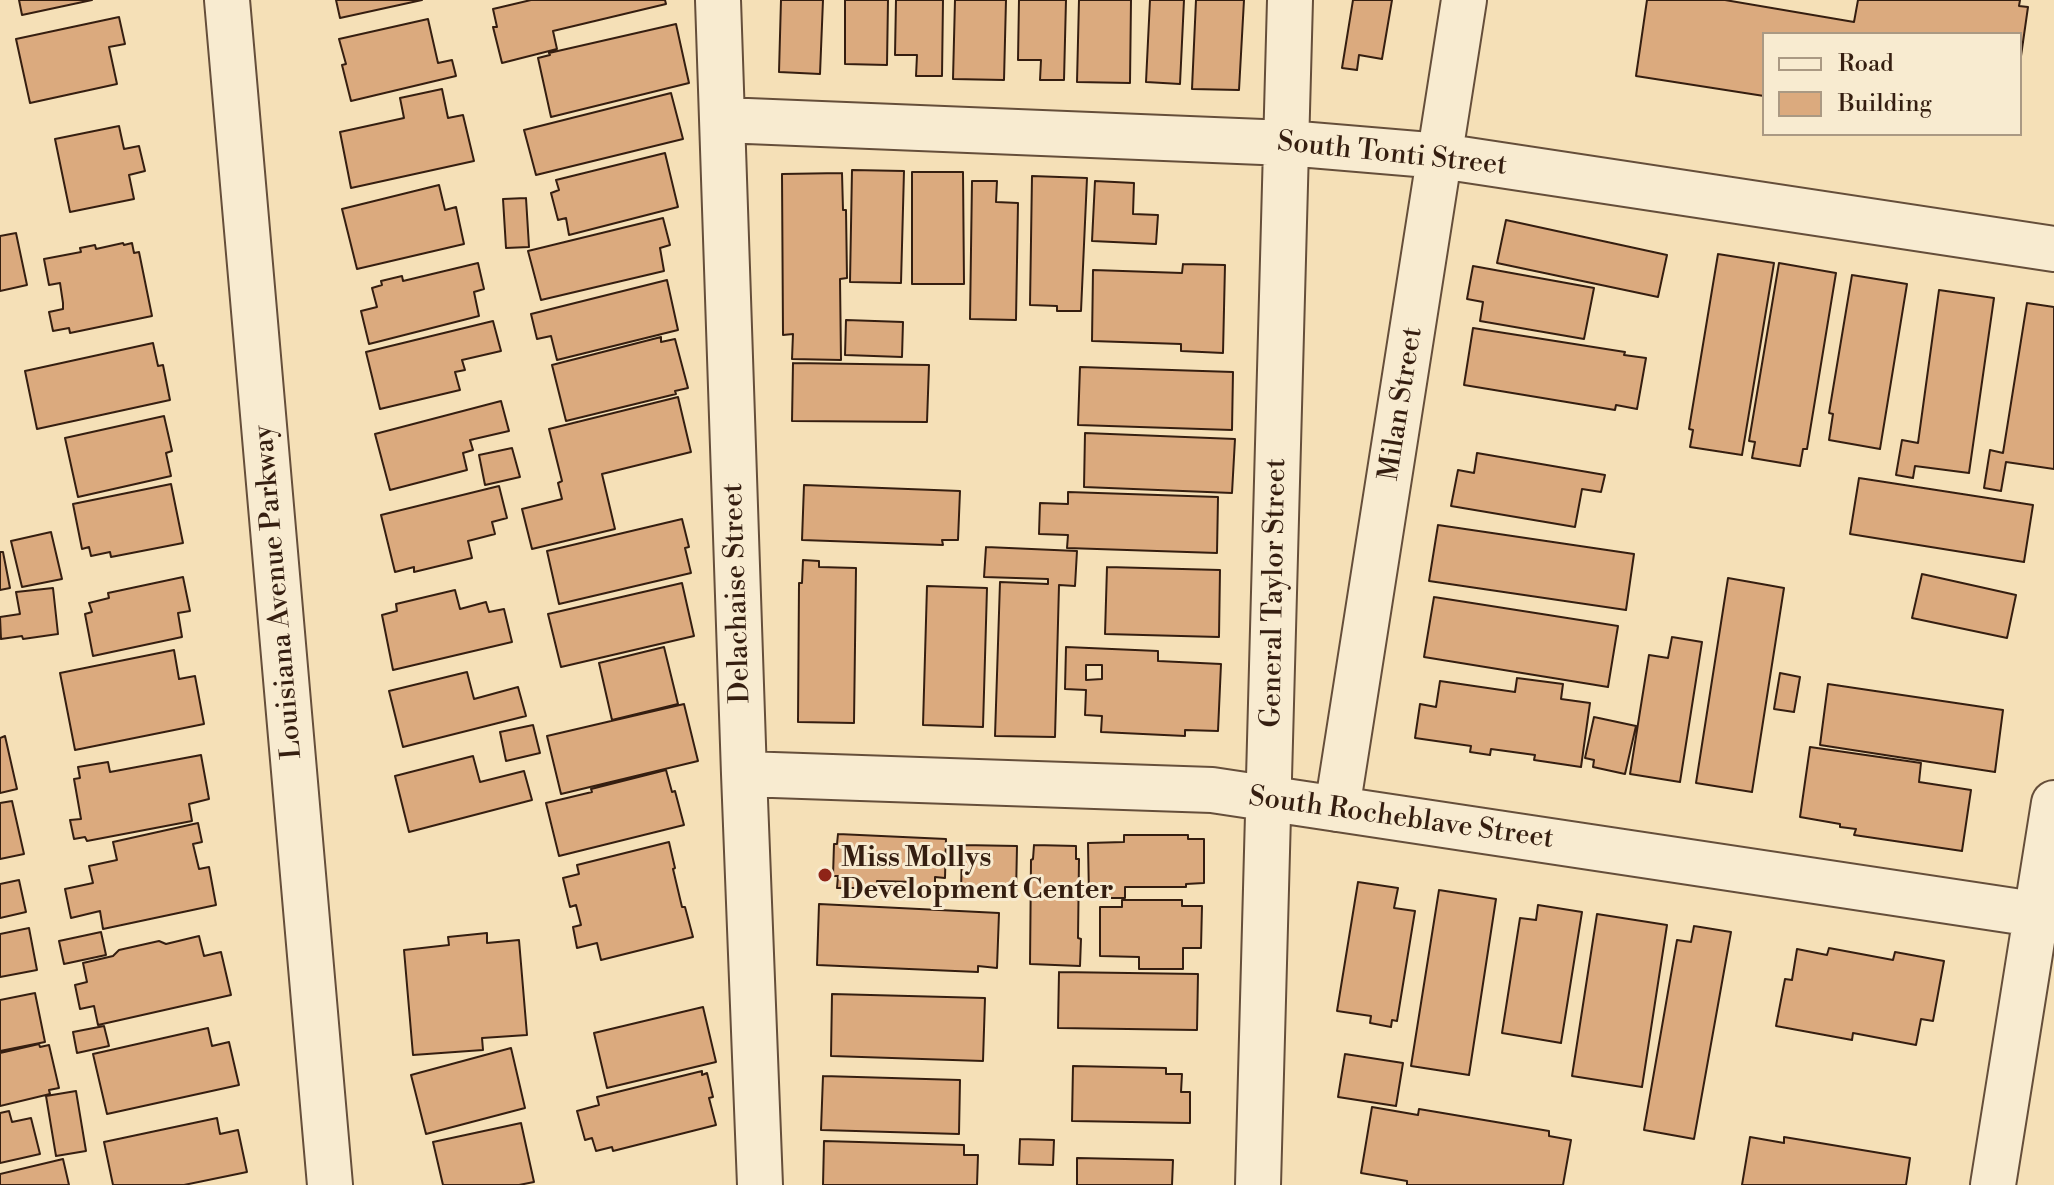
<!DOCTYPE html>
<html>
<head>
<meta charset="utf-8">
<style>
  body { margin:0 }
  #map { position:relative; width:2054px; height:1185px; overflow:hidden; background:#f5e0b7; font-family:"Libre Bodoni",serif }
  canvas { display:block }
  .legend { position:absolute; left:1762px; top:32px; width:260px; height:104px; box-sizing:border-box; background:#f8ebd0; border:2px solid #aa9983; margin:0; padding:10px 14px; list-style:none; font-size:24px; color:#351e10 }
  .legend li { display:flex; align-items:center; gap:16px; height:40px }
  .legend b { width:40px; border:2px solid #aa9983 }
</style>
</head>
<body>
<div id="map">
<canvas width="2054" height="1185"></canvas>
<ul class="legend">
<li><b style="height:10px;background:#f8ebd0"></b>Road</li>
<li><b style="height:22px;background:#dbaa7e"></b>Building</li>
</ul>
</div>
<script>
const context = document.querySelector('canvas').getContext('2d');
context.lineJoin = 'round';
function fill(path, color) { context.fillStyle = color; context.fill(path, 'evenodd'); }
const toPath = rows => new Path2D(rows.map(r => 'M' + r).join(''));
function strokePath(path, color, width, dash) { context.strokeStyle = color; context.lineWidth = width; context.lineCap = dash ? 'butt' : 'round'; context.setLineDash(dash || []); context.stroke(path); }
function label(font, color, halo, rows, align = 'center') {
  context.font = font + ' "Libre Bodoni",serif'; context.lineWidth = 6; context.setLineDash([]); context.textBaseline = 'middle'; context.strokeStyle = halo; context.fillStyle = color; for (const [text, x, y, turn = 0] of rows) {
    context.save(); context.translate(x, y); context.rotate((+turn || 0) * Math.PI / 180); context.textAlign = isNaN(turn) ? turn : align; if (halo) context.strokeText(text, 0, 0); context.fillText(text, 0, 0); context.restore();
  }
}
const building = toPath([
  [19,0,92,0,22,15,19,0],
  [336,0,422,0,340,18,336,0],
  [531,0,665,0,666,4,553,31,557,49,502,63,493,27,497,27,493,9,531,0],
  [781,0,823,0,820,74,779,72,781,0],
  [845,0,888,0,887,65,845,64,845,0],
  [896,0,943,0,942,76,916,76,917,55,895,55,896,0],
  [955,0,1006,0,1004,80,953,79,955,0],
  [1019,0,1066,0,1064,80,1040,80,1041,60,1018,60,1019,0],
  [1079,0,1131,0,1130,83,1077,82,1079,0],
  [1150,0,1184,0,1180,84,1146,82,1150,0],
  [1196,0,1244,0,1239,90,1192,89,1196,0],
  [1353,0,1392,0,1382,59,1359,55,1357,70,1342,68,1353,0],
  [1647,0,1725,0,1854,22,1858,0,2020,0,2019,6,2028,7,2021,56,2020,34,1764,34,1764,96,1636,76,1647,0],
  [119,17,125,44,109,47,117,84,30,103,16,39,119,17],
  [428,19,438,63,452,60,456,76,351,101,342,65,346,64,339,39,428,19],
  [676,24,689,83,551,117,538,58,550,55,549,53,676,24],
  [442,89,448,118,463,115,474,161,351,188,340,132,404,118,400,98,442,89],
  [671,93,683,139,536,175,524,130,671,93],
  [119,126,124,149,139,146,145,171,129,175,134,199,70,212,55,139,119,126],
  [665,153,678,207,569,235,566,218,558,220,551,193,559,190,556,180,665,153],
  [852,170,904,171,901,283,850,282,852,170],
  [912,172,963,172,964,284,912,284,912,172],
  [842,173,843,210,846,210,847,278,840,279,841,360,792,359,793,334,783,335,782,174,842,173],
  [1032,176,1087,178,1081,311,1057,311,1057,306,1030,305,1032,176],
  [972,181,997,181,996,202,1018,203,1016,320,970,319,972,181],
  [1095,181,1134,183,1133,214,1158,215,1156,244,1092,241,1095,181],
  [439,185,445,210,456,207,464,244,357,269,342,209,439,185],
  [526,198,529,247,506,248,503,199,526,198],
  [663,218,670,245,660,248,664,271,541,300,528,251,663,218],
  [1506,220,1667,255,1658,297,1497,263,1506,220],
  [16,233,27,285,0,291,0,236,16,233],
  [123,243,124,245,132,243,134,253,139,252,152,316,70,333,69,328,53,331,49,312,63,309,63,303,60,283,49,285,44,259,81,252,80,248,95,245,96,249,123,243],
  [1718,254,1774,263,1742,455,1690,447,1693,430,1689,429,1718,254],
  [478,263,484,289,474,292,479,316,369,344,361,311,377,307,372,288,382,285,381,281,402,276,403,281,478,263],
  [1779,263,1836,273,1807,449,1803,449,1800,466,1752,458,1755,442,1749,441,1779,263],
  [1183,264,1225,265,1223,353,1181,351,1181,344,1092,341,1093,270,1182,273,1183,264],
  [1473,266,1594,288,1584,339,1480,321,1483,302,1467,299,1473,266],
  [1852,275,1907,284,1880,449,1829,440,1833,414,1829,413,1852,275],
  [667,280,678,330,557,360,551,336,537,339,531,314,667,280],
  [1939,290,1994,298,1969,473,1915,466,1913,478,1896,475,1902,440,1918,443,1939,290],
  [2027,303,2054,307,2054,469,2006,462,2001,491,1984,488,1990,450,2003,453,2027,303],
  [846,320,903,322,902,357,845,355,846,320],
  [493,321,501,351,462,360,465,370,455,372,460,390,380,409,366,352,493,321],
  [1473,328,1625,352,1624,355,1646,358,1637,409,1616,405,1615,410,1464,385,1473,328],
  [661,337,661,342,675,339,688,388,675,391,676,394,566,421,552,365,661,337],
  [153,343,158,366,163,365,170,400,37,429,25,371,153,343],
  [793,363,929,365,927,422,792,421,793,363],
  [1080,367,1233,372,1232,430,1078,425,1080,367],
  [678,397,691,452,602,474,615,529,532,549,522,509,562,499,558,483,562,481,549,429,678,397],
  [501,401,509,431,470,440,473,450,463,453,467,470,390,490,375,434,501,401],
  [164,416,172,451,166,453,171,476,78,497,65,438,164,416],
  [1085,433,1235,439,1232,493,1084,487,1085,433],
  [512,448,520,477,485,485,479,455,512,448],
  [1477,453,1605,475,1601,492,1582,489,1575,527,1451,506,1458,470,1474,473,1477,453],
  [1859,478,2033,505,2024,562,1850,534,1859,478],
  [171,484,183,543,111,557,110,552,91,556,89,547,82,549,73,504,171,484],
  [804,485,960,491,958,540,942,540,943,545,802,540,804,485],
  [499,486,507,518,492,522,495,534,468,541,472,558,414,572,414,567,395,572,381,515,499,486],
  [1068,492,1218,497,1217,553,1067,548,1068,535,1039,534,1040,503,1068,504,1068,492],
  [682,519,689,547,685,548,691,573,559,604,547,551,682,519],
  [1438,525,1634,554,1626,610,1429,581,1438,525],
  [51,532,62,579,22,587,11,541,51,532],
  [986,547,1077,551,1075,586,1059,585,1055,737,995,736,1000,582,1048,584,1048,579,984,577,986,547],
  [0,552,3,552,10,588,0,590,0,552],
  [803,560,819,561,819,567,856,568,854,723,798,722,799,583,802,583,803,560],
  [1107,567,1220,570,1219,637,1105,634,1107,567],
  [1922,574,2016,595,2007,638,1912,618,1922,574],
  [183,577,190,611,178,613,182,637,93,656,85,614,92,612,89,603,109,598,108,593,183,577],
  [1728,578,1784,588,1752,792,1696,783,1728,578],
  [682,583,694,636,561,667,548,614,682,583],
  [927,586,987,588,983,727,923,725,927,586],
  [53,588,58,634,23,639,22,636,1,639,0,617,20,614,16,592,53,588],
  [455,590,460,609,486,602,489,612,504,609,512,642,393,670,382,615,397,611,396,604,455,590],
  [1434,597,1618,626,1608,687,1424,657,1434,597],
  [1672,637,1702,642,1680,782,1630,774,1649,655,1668,658,1672,637],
  [664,647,678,704,612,720,599,663,664,647],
  [1066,647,1158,651,1158,661,1221,664,1218,731,1185,730,1185,736,1101,732,1102,716,1085,715,1086,690,1065,689,1066,647],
  [1086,665,1102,665,1102,679,1086,680,1086,665],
  [174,650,179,679,195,676,204,724,75,750,60,673,174,650],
  [467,672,474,699,518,687,526,716,403,747,389,691,467,672],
  [1780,673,1800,677,1794,712,1774,709,1780,673],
  [1517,678,1563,684,1561,699,1590,703,1581,767,1534,760,1535,755,1491,749,1490,755,1470,752,1471,746,1415,738,1420,704,1436,707,1440,681,1515,692,1517,678],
  [1828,684,2003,710,1995,772,1820,745,1828,684],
  [684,704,698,761,561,794,547,736,684,704],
  [1594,717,1636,726,1625,774,1593,767,1594,760,1585,758,1594,717],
  [533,725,540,753,506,761,500,732,533,725],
  [5,736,17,789,0,793,0,738,5,736],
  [1810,747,1921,763,1919,782,1971,790,1962,851,1854,835,1856,829,1840,827,1840,824,1800,817,1810,747],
  [201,755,209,799,189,804,192,821,87,841,85,837,74,839,70,820,81,819,74,779,80,778,78,767,108,762,110,772,201,755],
  [473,756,480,782,524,771,532,800,409,832,395,776,473,756],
  [666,770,672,792,675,791,684,825,559,856,546,803,592,792,591,789,666,770],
  [12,801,24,854,0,859,0,803,12,801],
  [198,823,202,842,193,844,199,869,209,867,216,905,103,929,100,911,71,918,65,889,93,883,89,866,117,860,113,842,198,823],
  [838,834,946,839,945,878,935,877,935,893,914,892,914,882,877,881,877,888,837,888,838,876,833,876,834,844,837,844,838,834],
  [1124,835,1188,835,1188,839,1204,839,1204,883,1186,884,1186,887,1125,887,1125,898,1089,898,1088,843,1124,842,1124,835],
  [669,842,675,868,673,869,682,907,685,907,693,937,601,960,597,943,577,948,573,927,581,925,576,905,570,907,563,878,579,874,577,865,669,842],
  [962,845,1017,846,1016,895,961,894,962,845],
  [1034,845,1076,846,1076,859,1079,859,1078,938,1081,939,1080,966,1030,964,1031,860,1033,859,1034,845],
  [19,880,26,912,0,918,0,884,19,880],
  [1358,882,1398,888,1394,908,1415,911,1397,1021,1392,1020,1391,1027,1370,1023,1371,1016,1337,1011,1358,882],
  [1439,890,1496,899,1469,1075,1411,1066,1439,890],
  [1122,900,1182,900,1182,906,1202,906,1201,948,1183,948,1183,969,1139,969,1139,957,1100,956,1100,907,1122,907,1122,900],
  [819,904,999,913,997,968,978,966,978,972,817,965,819,904],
  [1538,905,1582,912,1561,1043,1502,1033,1520,918,1536,920,1538,905],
  [1597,914,1667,925,1642,1087,1572,1076,1597,914],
  [1694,926,1731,932,1694,1139,1644,1130,1677,940,1691,942,1694,926],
  [29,928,37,970,0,977,0,934,29,928],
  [101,932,106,955,64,964,59,941,101,932],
  [487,933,487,943,519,940,527,1035,482,1038,483,1050,413,1055,404,950,449,945,448,937,487,933],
  [199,936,204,956,221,952,231,995,98,1025,94,1006,80,1009,75,985,87,982,83,963,113,956,119,950,159,941,166,944,199,936],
  [1829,948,1893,960,1895,952,1944,961,1933,1021,1921,1019,1916,1045,1853,1033,1852,1040,1776,1026,1785,979,1792,980,1797,949,1827,955,1829,948],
  [1059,972,1198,974,1197,1030,1058,1028,1059,972],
  [35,993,45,1042,0,1051,0,1000,35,993],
  [832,994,985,998,983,1061,831,1056,832,994],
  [703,1007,716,1062,607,1088,594,1033,703,1007],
  [104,1026,109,1046,77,1053,73,1032,104,1026],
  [208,1028,212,1046,229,1042,239,1085,107,1114,93,1054,208,1028],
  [39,1044,40,1047,49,1045,59,1088,49,1090,50,1094,0,1106,0,1053,39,1044],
  [511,1048,525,1108,426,1134,411,1075,511,1048],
  [1345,1054,1403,1063,1396,1106,1338,1097,1345,1054],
  [1073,1066,1166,1068,1166,1074,1182,1074,1181,1092,1190,1092,1190,1123,1072,1121,1073,1066],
  [702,1071,702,1075,707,1073,713,1097,709,1098,716,1125,613,1151,612,1147,596,1151,592,1138,585,1140,577,1111,599,1105,597,1097,702,1071],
  [823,1076,960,1080,959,1134,821,1130,823,1076],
  [76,1091,86,1151,56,1156,46,1096,76,1091],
  [1372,1107,1418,1115,1419,1109,1549,1131,1549,1136,1571,1140,1563,1185,1407,1185,1407,1181,1361,1173,1372,1107],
  [9,1111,12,1122,31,1118,40,1154,0,1163,0,1113,9,1111],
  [217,1118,220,1134,238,1130,247,1172,184,1185,113,1185,104,1142,217,1118],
  [521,1123,534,1182,519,1185,443,1185,433,1142,521,1123],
  [1750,1137,1784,1143,1784,1137,1910,1158,1906,1185,1742,1185,1750,1137],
  [1020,1139,1054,1140,1053,1165,1019,1164,1020,1139],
  [824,1141,964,1145,964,1155,978,1155,977,1185,823,1185,824,1141],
  [1077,1158,1173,1160,1172,1185,1077,1185,1077,1158],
  [63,1159,69,1185,0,1185,0,1174,63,1159]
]);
fill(building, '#dbaa7e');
strokePath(building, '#351e10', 2);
const street = toPath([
  [227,0,330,1185],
  [718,0,744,774,760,1185],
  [723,120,1287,143,1441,156,2054,249],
  [744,774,1212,790,2054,917],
  [1337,809,1464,0],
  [1258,1185,1290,0],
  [1993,1185,2054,803]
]);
strokePath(street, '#654e3a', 48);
strokePath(street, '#f8ebd0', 44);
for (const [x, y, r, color] of [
  [825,875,8,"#8f2418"]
]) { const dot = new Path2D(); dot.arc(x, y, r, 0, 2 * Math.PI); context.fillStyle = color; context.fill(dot); strokePath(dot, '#f8ebd0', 3); }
label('28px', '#351e10', '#f8ebd0', [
  ["South Tonti Street",1392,155,6],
  ["Milan Street",1402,404,-81],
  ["Louisiana Avenue Parkway",279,592,-95],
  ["Delachaise Street",738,593,-92],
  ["General Taylor Street",1275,593,-89],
  ["South Rocheblave Street",1401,819,8]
]);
label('bold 28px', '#351e10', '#f8ebd0', [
  ["Miss Mollys",841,859],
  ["Development Center",841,891]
], 'left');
</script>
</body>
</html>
